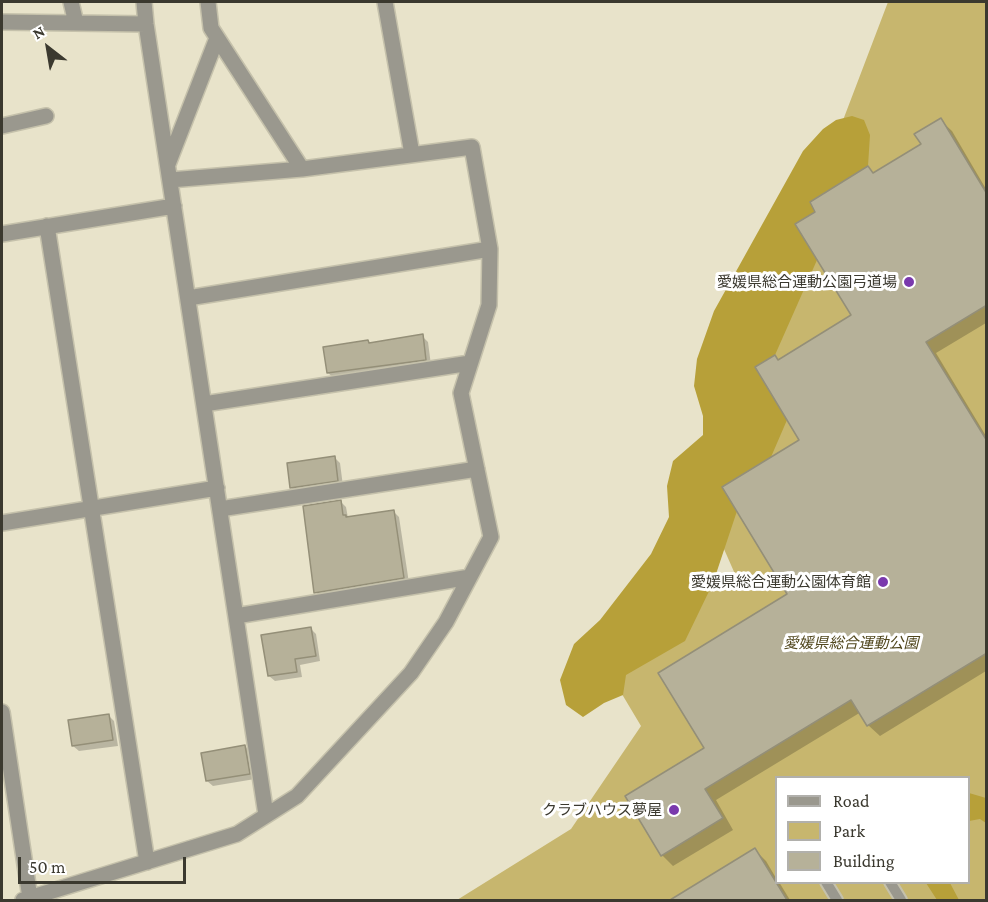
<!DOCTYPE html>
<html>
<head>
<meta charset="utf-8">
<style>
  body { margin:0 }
  #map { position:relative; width:988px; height:902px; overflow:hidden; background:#e8e3ca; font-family:"Crimson Pro",serif }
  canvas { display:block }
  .frame { position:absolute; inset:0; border:3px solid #3b392f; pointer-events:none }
  .legend { position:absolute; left:775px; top:776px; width:195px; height:108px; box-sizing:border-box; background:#fff; border:2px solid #b1b0ac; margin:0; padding:8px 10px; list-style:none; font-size:18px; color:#3b392f }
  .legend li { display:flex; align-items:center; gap:12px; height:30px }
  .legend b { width:30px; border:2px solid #b1b0ac }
  .north { position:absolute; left:18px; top:18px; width:60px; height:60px; -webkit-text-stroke:4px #fff; paint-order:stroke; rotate:329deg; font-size:16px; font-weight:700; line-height:24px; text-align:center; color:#3b392f }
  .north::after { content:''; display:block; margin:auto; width:21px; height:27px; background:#3b392f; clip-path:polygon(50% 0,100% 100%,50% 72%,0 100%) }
  .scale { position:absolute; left:18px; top:857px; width:168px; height:27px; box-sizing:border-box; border:3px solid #3b392f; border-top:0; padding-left:8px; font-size:18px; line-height:21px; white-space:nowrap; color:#3b392f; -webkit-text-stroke:4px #fff; paint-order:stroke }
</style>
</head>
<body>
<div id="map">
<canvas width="988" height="902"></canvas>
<div class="frame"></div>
<ul class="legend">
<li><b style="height:8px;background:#9a988e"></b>Road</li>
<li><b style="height:16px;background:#c7b66e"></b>Park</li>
<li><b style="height:16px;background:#b6b199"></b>Building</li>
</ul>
<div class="north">N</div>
<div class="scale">50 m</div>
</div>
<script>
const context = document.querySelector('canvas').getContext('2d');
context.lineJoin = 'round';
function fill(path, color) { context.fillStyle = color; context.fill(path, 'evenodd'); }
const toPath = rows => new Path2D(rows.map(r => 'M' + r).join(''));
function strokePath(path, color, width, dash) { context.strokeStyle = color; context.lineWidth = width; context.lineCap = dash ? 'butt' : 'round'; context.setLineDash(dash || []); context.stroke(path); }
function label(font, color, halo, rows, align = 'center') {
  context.font = font + ' "Crimson Pro","Noto Sans JP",serif'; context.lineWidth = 6; context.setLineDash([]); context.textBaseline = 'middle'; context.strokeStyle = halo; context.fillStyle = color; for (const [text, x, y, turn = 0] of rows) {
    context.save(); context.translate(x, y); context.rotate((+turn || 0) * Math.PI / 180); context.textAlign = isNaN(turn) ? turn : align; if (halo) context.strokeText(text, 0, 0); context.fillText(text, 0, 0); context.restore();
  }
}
fill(toPath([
  [888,2,986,2,986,900,457,900,571,829,641,726,601,659,735,574,694,481,734,381,758,264,821,178],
  [776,778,968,778,968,882,776,882]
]), '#c7b66e');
fill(toPath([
  [852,116,864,120,870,135,868,166,810,202,815,212,796,224,817,260,775,355,755,367,787,420,771,457,737,511,713,583,685,641,626,675,623,695,604,703,583,717,566,705,560,680,574,644,600,620,651,554,669,517,667,486,673,461,703,435,703,416,694,386,697,359,714,311,803,151,823,129,836,120],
  [969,793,986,798,986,823,980,819,969,821],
  [926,883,950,883,959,900,937,900]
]), '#b7a039');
fill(toPath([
  [940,120,952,131,986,189,986,323,936,353,986,436,986,671,880,736,868,725,861,712,716,800,733,830,673,866,662,855,706,749,789,595,801,441,779,361,853,316,874,174,923,145],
  [422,336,428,342,431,365,334,378,328,373,370,344],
  [335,458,340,463,343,486,297,493,291,488],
  [341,502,346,507,348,518,394,512,399,517,409,583,321,598,316,592],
  [310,628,316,634,320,661,300,665,302,677,275,681,269,676],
  [108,715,114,721,118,746,79,751,73,746],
  [245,746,251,752,255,779,213,786,207,781],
  [755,850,766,861,776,878,776,882,779,882,790,900,673,900]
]), '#0003');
const building = toPath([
  [941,118,987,194,987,305,926,342,987,441,987,653,867,726,851,700,705,789,723,818,661,856,625,796,704,748,658,673,787,594,722,487,799,440,755,367,775,355,778,360,851,315,795,224,815,212,810,202,868,166,873,173,921,144,914,134,941,118],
  [423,334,426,360,327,373,323,347,368,340,369,343,423,334],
  [335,456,338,481,290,488,287,463,335,456],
  [341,500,343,515,346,515,346,517,394,510,404,578,314,593,303,506,341,500],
  [311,627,316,656,295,659,297,672,268,676,261,635,311,627],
  [109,714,113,740,72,746,68,720,109,714],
  [245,745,250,774,206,781,201,753,245,745],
  [755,848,787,900,670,900,755,848]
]);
fill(building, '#b6b199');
strokePath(building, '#948f78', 1.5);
const lane = toPath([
  [826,882,837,900],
  [890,882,901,900]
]);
const street = toPath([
  [71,2,76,23],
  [144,2,146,24,266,815],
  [208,2,211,28,302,169],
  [385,2,412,154],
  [2,22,146,24],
  [2,126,46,116],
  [168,164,217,38],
  [47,226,147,862],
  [2,234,174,206],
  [188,298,490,249],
  [204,404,470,363],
  [220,509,477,469],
  [2,523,217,488],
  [236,616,470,577],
  [2,712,30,898],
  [23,900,237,834,297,796,411,673,446,622,491,537,461,393,489,305,490,249,472,147,302,169,170,180]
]);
strokePath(lane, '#c5c1ab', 14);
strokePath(street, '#c5c1ab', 18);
strokePath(lane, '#9a988e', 10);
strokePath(street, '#9a988e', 15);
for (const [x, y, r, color] of [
  [909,282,6,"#7a39ad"],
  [883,582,6,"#7a39ad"],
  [674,810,6,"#7a39ad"]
]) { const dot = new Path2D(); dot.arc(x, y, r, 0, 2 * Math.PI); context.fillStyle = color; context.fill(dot); strokePath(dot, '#fff', 2); }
label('15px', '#3b392f', '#fff', [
  ["愛媛県総合運動公園弓道場",897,282],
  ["愛媛県総合運動公園体育館",871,582],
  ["クラブハウス夢屋",662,810]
], 'right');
label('italic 15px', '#51471d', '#fff', [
  ["愛媛県総合運動公園",851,643]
]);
</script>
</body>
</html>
